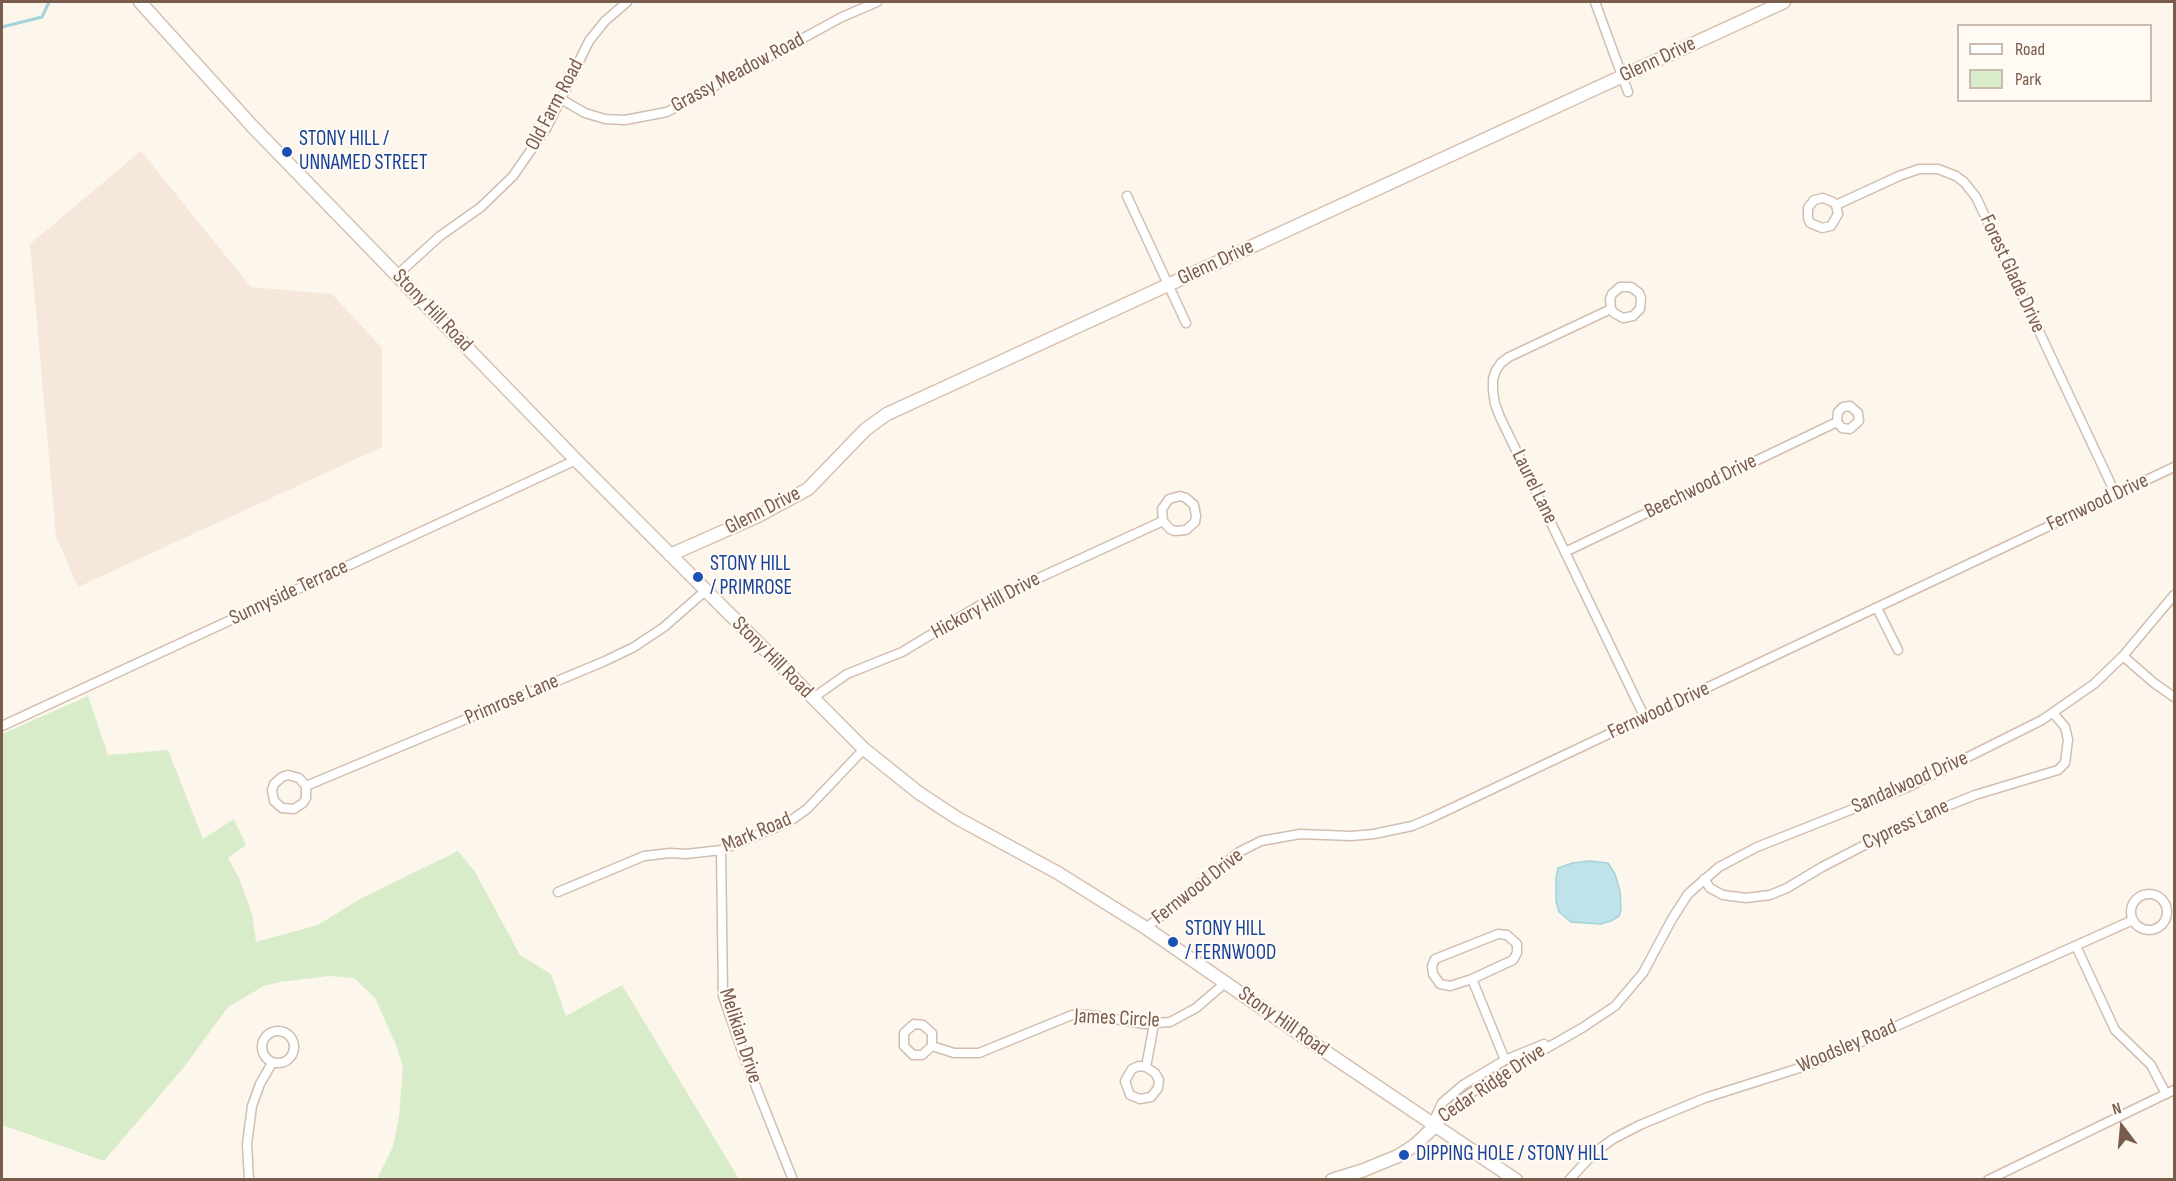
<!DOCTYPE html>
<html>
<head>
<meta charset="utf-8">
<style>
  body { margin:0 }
  #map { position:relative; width:2176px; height:1181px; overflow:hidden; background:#fdf6ec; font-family:"Sofia Sans Condensed",sans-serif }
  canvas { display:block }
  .frame { position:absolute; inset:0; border:3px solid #7a5c4d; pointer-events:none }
  .legend { position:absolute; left:1957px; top:24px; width:195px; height:78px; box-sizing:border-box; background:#fffaf3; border:2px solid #cabbb1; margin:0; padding:8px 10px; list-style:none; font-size:18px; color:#7a5c4d }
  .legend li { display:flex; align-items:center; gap:12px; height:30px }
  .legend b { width:30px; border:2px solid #cabbb1 }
  .north { position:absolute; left:2092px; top:1097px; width:60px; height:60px; -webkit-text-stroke:4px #fffaf3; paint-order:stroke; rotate:344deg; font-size:16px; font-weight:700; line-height:24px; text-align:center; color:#7a5c4d }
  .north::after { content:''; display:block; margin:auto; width:21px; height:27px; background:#7a5c4d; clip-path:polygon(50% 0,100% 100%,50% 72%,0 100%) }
</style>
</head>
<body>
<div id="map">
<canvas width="2176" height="1181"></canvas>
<div class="frame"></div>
<ul class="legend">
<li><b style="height:8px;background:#fff"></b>Road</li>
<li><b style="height:16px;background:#d8ecc9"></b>Park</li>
</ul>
<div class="north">N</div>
</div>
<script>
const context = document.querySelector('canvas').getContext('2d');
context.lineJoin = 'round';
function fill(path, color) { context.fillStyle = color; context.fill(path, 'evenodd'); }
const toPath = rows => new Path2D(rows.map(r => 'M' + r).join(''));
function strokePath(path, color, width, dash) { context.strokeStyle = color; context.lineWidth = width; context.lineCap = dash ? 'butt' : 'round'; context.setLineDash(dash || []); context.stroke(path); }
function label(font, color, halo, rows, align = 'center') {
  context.font = font + ' "Sofia Sans Condensed",sans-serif'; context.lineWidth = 4.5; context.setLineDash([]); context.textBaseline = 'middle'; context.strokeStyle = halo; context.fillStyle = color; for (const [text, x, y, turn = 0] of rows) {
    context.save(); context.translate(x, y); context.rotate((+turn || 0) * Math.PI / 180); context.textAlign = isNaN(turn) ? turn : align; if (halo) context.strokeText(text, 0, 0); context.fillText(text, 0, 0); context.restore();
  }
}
fill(toPath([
  [141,151,251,287,332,294,382,348,382,447,78,587,56,536,30,244]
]), '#f5e8da');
fill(toPath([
  [88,696,108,755,168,750,203,839,234,819,246,845,228,858,239,878,252,914,256,942,318,925,360,899,458,851,475,872,520,955,551,974,566,1016,622,985,739,1179,377,1179,393,1147,399,1116,403,1068,397,1047,375,998,354,978,329,976,280,982,264,986,228,1007,184,1067,104,1161,5,1126,2,1127,2,734]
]), '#d8ecc9');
const water = toPath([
  [1589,861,1608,863,1615,874,1620,891,1621,910,1619,916,1611,921,1600,924,1571,922,1559,912,1556,901,1556,878,1558,868,1572,863,1589,861]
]);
fill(water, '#bfe3e8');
strokePath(water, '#a5d3da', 1.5);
strokePath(toPath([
  [2,27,42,17,49,2]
]), '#a5d3da', 3);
const street = toPath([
  [1595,2,1628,92],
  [561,99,585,113,605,119,625,120,667,112,842,17,877,2],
  [1127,196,1186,323],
  [1836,205,1838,214,1831,226,1822,228,1810,223,1808,218,1808,208,1814,200,1823,198,1833,202,1836,205,1899,176,1919,169,1938,169,1956,176,1964,182,1976,197,2116,495],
  [397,275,440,236,481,207,513,176,547,127,589,41,605,21,627,2],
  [1611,309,1614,313,1623,318,1633,316,1640,309,1641,298,1639,293,1631,287,1620,287,1612,294,1610,299,1611,309,1509,357,1501,363,1496,370,1493,379,1493,391,1495,404,1500,417,1645,718],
  [1565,552,1837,422,1838,412,1843,407,1850,406,1858,413,1859,421,1850,429,1842,428,1837,422],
  [1877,608,1898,650],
  [2123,656,2154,683,2174,697],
  [813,698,847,674,902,652,982,604,1163,521,1162,509,1169,499,1180,496,1186,498,1194,505,1196,516,1195,522,1186,530,1175,531,1170,529,1163,521],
  [2,726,576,460],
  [306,786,306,798,303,803,294,809,282,808,274,801,272,790,274,784,282,777,288,775,299,778,306,786,605,661,634,647,664,627,705,591],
  [721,850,723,996,743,1054,793,1180],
  [1704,879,1710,888,1723,895,1746,898,1770,895,1787,888,1822,867,1915,819,1975,795,2058,770,2065,763,2068,740,2065,727,2053,713],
  [558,892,644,856,670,853,686,854,721,850,777,827,793,819,807,809,864,749],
  '2131 912a18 18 0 1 1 36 0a18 18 0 1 1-36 0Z',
  [1146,928,1239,852,1261,841,1300,834,1351,836,1374,834,1412,826,1431,818,2174,467],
  [2076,946,2115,1030,2151,1065,2166,1094],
  [1472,979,1450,986,1440,984,1433,974,1432,966,1435,959,1498,934,1507,935,1517,944,1517,953,1513,960,1472,979,1505,1060],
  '262 1047a16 16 0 1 1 32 0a16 16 0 1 1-32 0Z',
  [932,1046,922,1055,913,1055,904,1046,904,1033,914,1024,923,1025,932,1033,932,1046,954,1053,979,1053,1072,1015,1090,1015,1144,1024,1170,1022,1196,1008,1225,983],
  [1146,1067,1139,1066,1132,1069,1125,1081,1130,1095,1140,1099,1151,1097,1158,1088,1159,1080,1155,1073,1146,1067,1154,1024],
  [1435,1125,1435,1118,1442,1103,1463,1085,1505,1060,1544,1044],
  [1435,1126,1458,1102,1487,1082,1582,1028,1615,1006,1643,973,1672,919,1688,894,1719,867,1757,847,1906,788,2042,720,2094,684,2123,656,2174,595],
  [249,1180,247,1144,252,1106,260,1084,272,1063],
  [1569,1180,1594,1153,1613,1139,1640,1125,1705,1098,1812,1064,2133,920],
  [1988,1180,2174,1090]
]);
const secondary = toPath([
  [140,2,253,127,576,460,864,749,919,793,957,818,1058,873,1146,928,1320,1048,1516,1180],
  [670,555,758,516,808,489,866,429,887,414,1784,2],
  [1332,1180,1364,1170,1398,1156,1415,1145,1435,1126]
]);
strokePath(street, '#d1beb0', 11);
strokePath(secondary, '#d6c0b0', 15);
strokePath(street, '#fff', 8);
strokePath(secondary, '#fff', 12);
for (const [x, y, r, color] of [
  [287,152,6,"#1a4fb4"],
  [698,577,6,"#1a4fb4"],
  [1173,942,6,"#1a4fb4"],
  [1404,1155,6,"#1a4fb4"]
]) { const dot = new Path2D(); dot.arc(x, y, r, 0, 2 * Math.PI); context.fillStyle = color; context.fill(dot); strokePath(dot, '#fffaf3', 2); }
label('21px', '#7a5c4d', '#fffaf3', [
  ["Glenn Drive",1658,60,-25],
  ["Grassy Meadow Road",738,73,-28],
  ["Old Farm Road",555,105,-62],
  ["Glenn Drive",1216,263,-25],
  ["Forest Glade Drive",2012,274,65],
  ["Stony Hill Road",432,311,46],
  ["Laurel Lane",1534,487,64],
  ["Beechwood Drive",1701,487,-26],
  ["Fernwood Drive",2098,503,-25],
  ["Glenn Drive",763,511,-27],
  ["Sunnyside Terrace",289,593,-25],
  ["Hickory Hill Drive",986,606,-28],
  ["Stony Hill Road",772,658,45],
  ["Primrose Lane",512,700,-23],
  ["Fernwood Drive",1659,711,-25],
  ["Sandalwood Drive",1910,783,-24],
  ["Cypress Lane",1906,825,-25],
  ["Mark Road",757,833,-23],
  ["Fernwood Drive",1198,887,-38],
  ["James Circle",1117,1019,3],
  ["Stony Hill Road",1283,1022,35],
  ["Melikian Drive",740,1036,72],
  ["Woodsley Road",1847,1047,-23],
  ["Cedar Ridge Drive",1492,1084,-34]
]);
label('21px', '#164399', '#fffaf3', [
  ["STONY HILL /",299,140],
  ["UNNAMED STREET",299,164],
  ["STONY HILL",710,565],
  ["/ PRIMROSE",710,589],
  ["STONY HILL",1185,930],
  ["/ FERNWOOD",1185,954],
  ["DIPPING HOLE / STONY HILL",1416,1155]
], 'left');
</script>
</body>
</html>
